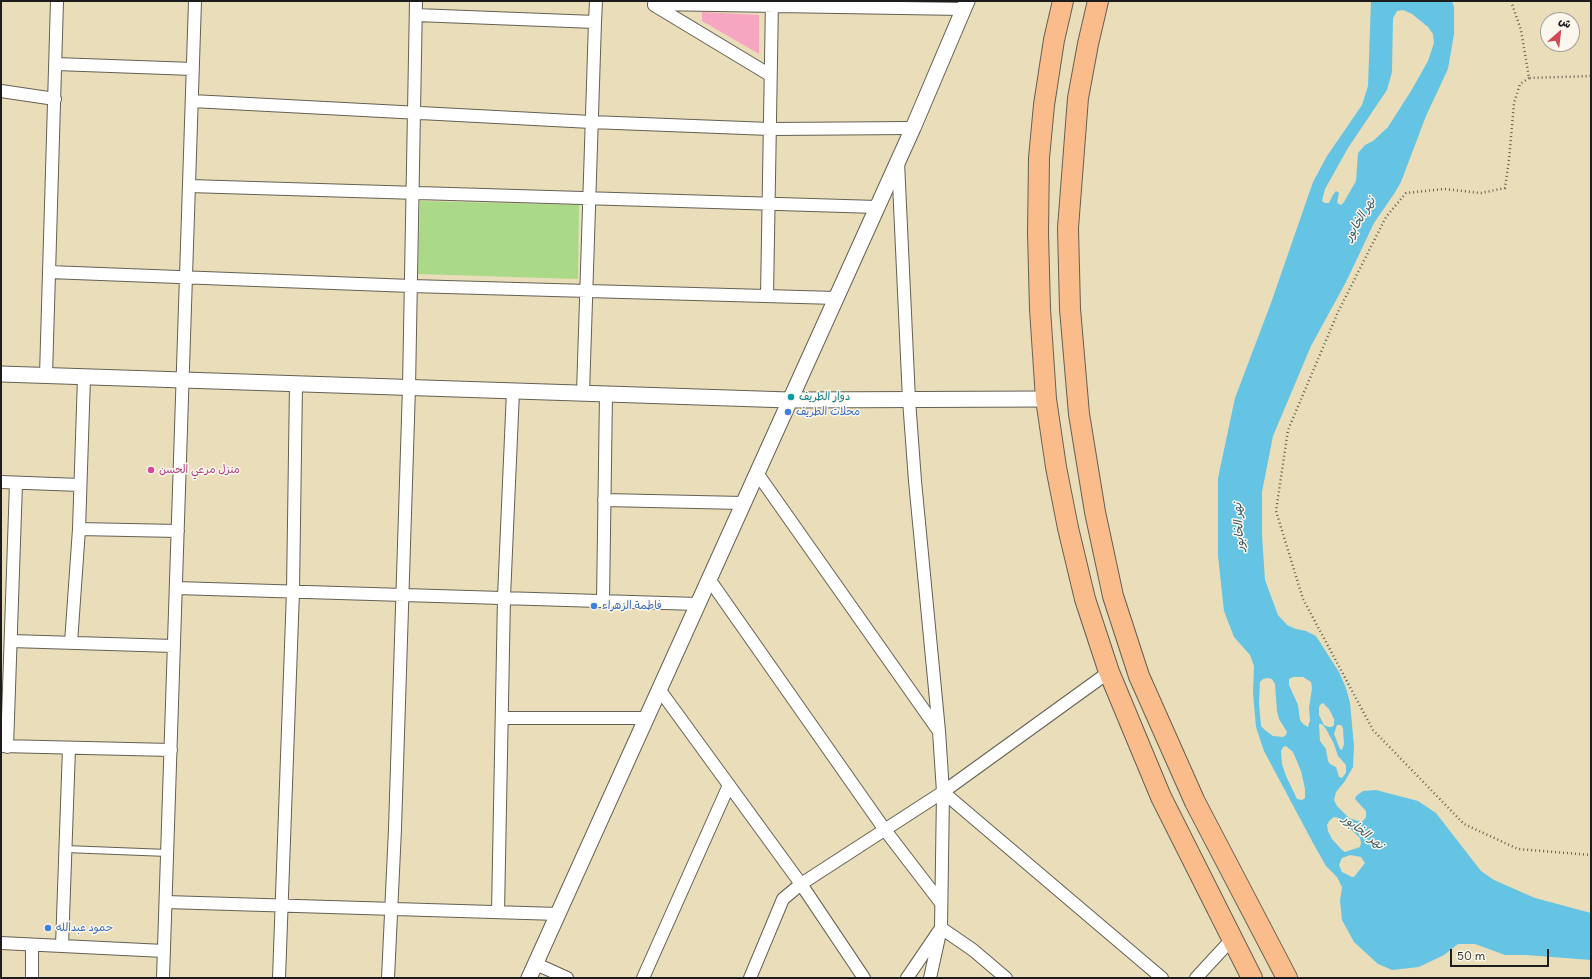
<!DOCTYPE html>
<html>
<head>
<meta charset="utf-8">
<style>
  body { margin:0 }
  #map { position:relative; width:1592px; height:979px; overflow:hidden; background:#e9deb9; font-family:Delius,"Playpen Sans Arabic",sans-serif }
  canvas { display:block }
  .frame { position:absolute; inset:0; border:2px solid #1c1c1c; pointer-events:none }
  .north { position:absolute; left:1540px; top:12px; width:40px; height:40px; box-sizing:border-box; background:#fbf7ec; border:1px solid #a29f99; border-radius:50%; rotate:28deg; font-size:11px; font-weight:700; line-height:16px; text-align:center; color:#1c1c1c }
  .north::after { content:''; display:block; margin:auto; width:14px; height:18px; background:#d1495b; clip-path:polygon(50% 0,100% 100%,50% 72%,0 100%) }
  .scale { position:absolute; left:1450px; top:949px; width:99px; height:18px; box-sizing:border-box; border:2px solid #1c1c1c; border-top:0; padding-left:5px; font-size:12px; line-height:14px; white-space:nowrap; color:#1c1c1c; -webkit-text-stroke:3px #fbf7ec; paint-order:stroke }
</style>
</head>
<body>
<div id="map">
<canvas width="1592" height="979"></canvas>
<div class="frame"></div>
<div class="north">ش</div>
<div class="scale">50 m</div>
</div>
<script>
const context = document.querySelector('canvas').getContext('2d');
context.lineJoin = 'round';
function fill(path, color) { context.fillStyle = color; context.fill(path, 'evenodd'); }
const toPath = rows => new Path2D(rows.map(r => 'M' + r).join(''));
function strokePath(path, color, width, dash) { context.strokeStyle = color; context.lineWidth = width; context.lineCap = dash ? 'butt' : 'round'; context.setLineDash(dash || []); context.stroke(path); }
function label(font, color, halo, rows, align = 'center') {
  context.font = font + ' Delius,"Playpen Sans Arabic",sans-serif'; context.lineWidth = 3; context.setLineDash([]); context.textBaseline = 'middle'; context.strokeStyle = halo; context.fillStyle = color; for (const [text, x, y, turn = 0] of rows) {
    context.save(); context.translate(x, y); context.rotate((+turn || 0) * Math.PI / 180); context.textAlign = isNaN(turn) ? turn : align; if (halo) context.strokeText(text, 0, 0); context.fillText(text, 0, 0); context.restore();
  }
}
fill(toPath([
  [420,201,579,205,578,279,418,274]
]), '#aad987');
fill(toPath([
  [1371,1,1452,1,1454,7,1454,34,1448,69,1426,116,1401,182,1394,194,1374,223,1346,282,1311,346,1273,436,1262,492,1262,535,1265,580,1278,615,1287,625,1296,629,1306,631,1316,636,1339,672,1346,688,1350,703,1354,746,1353,767,1345,781,1336,792,1334,800,1337,806,1349,818,1361,822,1364,820,1366,817,1366,811,1355,799,1356,796,1363,791,1376,790,1418,801,1436,813,1481,871,1494,880,1535,898,1591,913,1591,960,1526,955,1505,955,1475,944,1458,944,1444,955,1419,967,1392,970,1378,964,1354,942,1342,920,1340,901,1342,887,1337,877,1326,866,1313,843,1264,751,1256,727,1253,693,1254,666,1250,655,1234,637,1224,611,1218,556,1218,478,1235,398,1271,303,1313,182,1327,156,1362,105,1368,86],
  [1403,10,1412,14,1428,27,1433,34,1434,43,1428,61,1411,91,1388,127,1373,141,1365,145,1358,153,1356,181,1344,202,1341,205,1337,203,1339,193,1336,191,1333,195,1329,203,1325,203,1322,201,1325,189,1348,148,1387,90,1392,72,1393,18,1397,11],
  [1293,677,1303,677,1311,682,1312,688,1309,708,1310,720,1308,727,1303,724,1300,720,1298,705,1289,685,1289,679],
  [1267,678,1272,679,1275,684,1277,711,1279,719,1287,732,1286,735,1283,737,1273,736,1266,731,1261,726,1259,703,1260,682,1263,679],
  [1323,703,1329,709,1334,719,1334,725,1332,727,1329,727,1324,725,1319,715,1319,707,1321,704],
  [1319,724,1322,724,1326,729,1334,744,1338,756,1346,765,1346,773,1342,778,1339,777,1336,767,1330,764,1328,761,1326,749,1320,741],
  [1337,725,1341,725,1343,728,1344,744,1342,750,1340,749,1334,734],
  [1286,746,1293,752,1301,771,1305,789,1305,798,1302,800,1297,799,1286,776,1282,764,1281,751,1283,747],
  [1334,817,1339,818,1360,838,1361,843,1360,847,1345,852,1342,850,1332,839,1328,831,1327,825,1330,820],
  [1350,855,1361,857,1365,863,1354,877,1352,877,1342,872,1339,865,1342,858]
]), '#65c4e3');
fill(toPath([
  [702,12,759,15,759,54,702,21]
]), '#f6a6c1');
const service = toPath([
  [65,849,168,853]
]);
const minor = toPath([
  [654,4,963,9],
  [654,5,770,75],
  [416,15,595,22],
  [56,64,193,69],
  [1,91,55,99],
  [192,101,591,122,770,129,913,128],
  [898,162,909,400,915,481,939,731,943,792,941,928,930,978],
  [189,186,877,207],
  [49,272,411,286,836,298],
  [767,296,772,1],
  [46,375,57,1],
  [583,393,595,22,596,1],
  [757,473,938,730],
  [1,482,80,485],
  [604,500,743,503],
  [79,529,178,531],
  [709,579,885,830,941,903],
  [176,588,697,604],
  [603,601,606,394],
  [11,641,174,646],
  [71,643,79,529,84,377],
  [659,689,801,884,864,978],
  [502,718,646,718],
  [1,746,171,750],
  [7,747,16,483],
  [943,792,1162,978],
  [166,902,558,914],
  [498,912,504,597,513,391],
  [1,943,164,951],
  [62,946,69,748],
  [536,964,567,978],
  [32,978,32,945],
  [163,978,195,1],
  [279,978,293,591,296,384],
  [388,978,395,829,409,387,416,1],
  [643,978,729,785],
  [750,978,783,899,801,884,943,792,1109,672],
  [907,978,941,928,973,950,1006,978],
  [1196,978,1232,939]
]);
const tertiary = toPath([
  [1,374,789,400,1046,399],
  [529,978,913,128,967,1]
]);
const trunk = toPath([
  [1063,1,1054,40,1044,105,1039,158,1038,233,1040,309,1046,399,1056,467,1068,528,1085,599,1109,672,1161,797,1252,978],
  [1098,1,1088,44,1078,98,1068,228,1070,309,1079,414,1095,512,1113,596,1139,676,1195,802,1287,978]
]);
strokePath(service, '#646053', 8);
strokePath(minor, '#646053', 14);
strokePath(tertiary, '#646053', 17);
strokePath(trunk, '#646053', 22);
strokePath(toPath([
  [1511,1,1521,30,1529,78,1591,76],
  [1529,78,1520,84,1514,103,1509,160,1505,188,1481,193,1444,189,1406,193,1386,217,1338,312,1288,430,1276,511,1303,599,1373,730,1464,824,1518,849,1591,855]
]), '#646053', 2.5, [1, 3]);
strokePath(service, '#fff', 6);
strokePath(minor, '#fff', 12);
strokePath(tertiary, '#fff', 15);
strokePath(trunk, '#fabc8b', 20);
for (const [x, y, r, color] of [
  [791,397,4,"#0f9aa8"],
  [788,412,4,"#3f7fe0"],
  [151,470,4,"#d1479c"],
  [594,606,4,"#3f7fe0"],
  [48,928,4,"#3f7fe0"]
]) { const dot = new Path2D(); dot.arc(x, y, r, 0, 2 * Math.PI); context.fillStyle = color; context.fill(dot); strokePath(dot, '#fbf7ec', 1.5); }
label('11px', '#0d838f', '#fbf7ec', [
  ["دوار الطريف",799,397]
], 'left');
label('11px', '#366cbe', '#fbf7ec', [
  ["محلات الطريف",796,412],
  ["فاطمة الزهراء",602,606],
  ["حمود عبدالله",56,928]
], 'left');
label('11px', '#b23c85', '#fbf7ec', [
  ["منزل مرعي الحسن",159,470]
], 'left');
label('italic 12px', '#365762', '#fbf7ec', [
  ["نهر الخابور",1360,219,-59],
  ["نهر الخابور",1239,527,-93],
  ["نهر الخابور",1363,832,38]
]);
</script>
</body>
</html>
